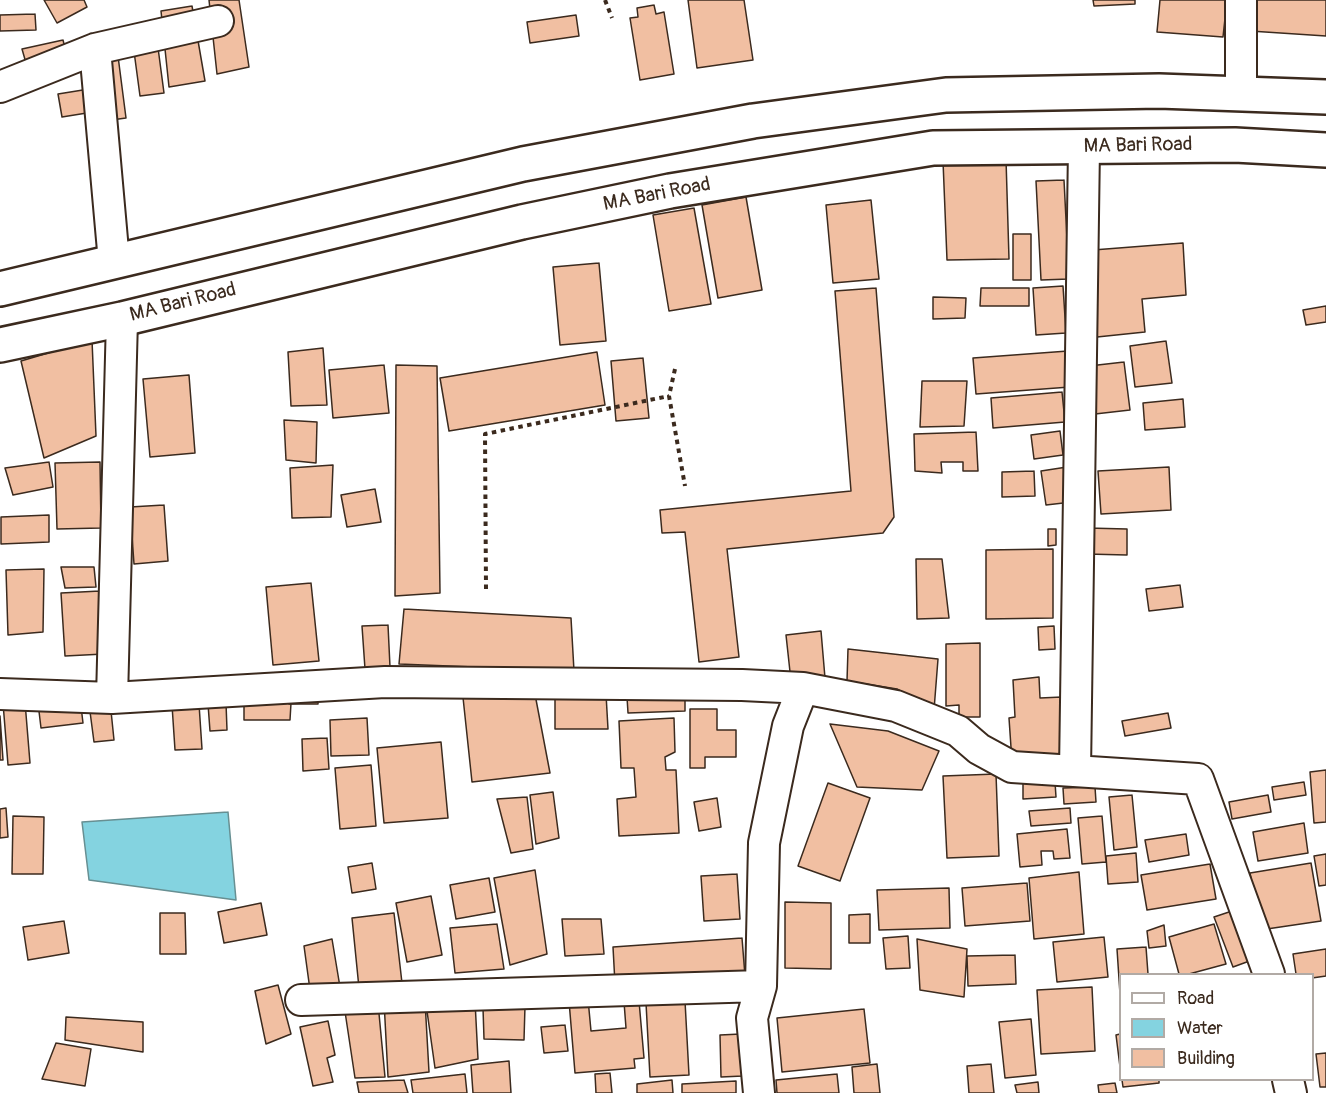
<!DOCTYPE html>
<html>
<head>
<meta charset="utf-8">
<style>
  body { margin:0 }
  #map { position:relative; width:1326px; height:1093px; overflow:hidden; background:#fff; font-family:Pangolin,sans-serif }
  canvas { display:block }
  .legend { position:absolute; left:1119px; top:973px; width:195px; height:108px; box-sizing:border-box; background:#fff; border:2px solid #b1aaa5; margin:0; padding:8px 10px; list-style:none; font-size:18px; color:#3b2a1e }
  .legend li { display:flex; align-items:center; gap:12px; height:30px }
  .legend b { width:30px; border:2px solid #b1aaa5 }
</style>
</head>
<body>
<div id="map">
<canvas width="1326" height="1093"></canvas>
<ul class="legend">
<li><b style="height:8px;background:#fff"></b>Road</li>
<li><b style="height:16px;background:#84d3e0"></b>Water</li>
<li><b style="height:16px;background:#f1bfa2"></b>Building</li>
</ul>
</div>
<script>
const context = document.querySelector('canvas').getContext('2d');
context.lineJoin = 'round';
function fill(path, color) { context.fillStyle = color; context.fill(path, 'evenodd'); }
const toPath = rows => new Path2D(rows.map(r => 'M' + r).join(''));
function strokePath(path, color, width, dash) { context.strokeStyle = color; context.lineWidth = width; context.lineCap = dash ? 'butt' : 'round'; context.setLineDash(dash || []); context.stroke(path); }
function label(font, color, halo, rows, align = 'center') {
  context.font = font + ' Pangolin,sans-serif'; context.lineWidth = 5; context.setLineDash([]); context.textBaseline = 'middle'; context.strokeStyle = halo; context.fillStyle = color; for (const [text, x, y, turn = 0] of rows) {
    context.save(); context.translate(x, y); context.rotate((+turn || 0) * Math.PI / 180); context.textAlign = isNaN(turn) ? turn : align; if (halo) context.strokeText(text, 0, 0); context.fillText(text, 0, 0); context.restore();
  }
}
const water = toPath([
  [228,812,236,900,89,880,82,822,228,812]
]);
fill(water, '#84d3e0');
strokePath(water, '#678f92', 1.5);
const building = toPath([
  [44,0,84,0,87,7,57,23,44,0],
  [209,0,239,0,249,67,217,74,209,0],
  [688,0,744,0,753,60,697,68,688,0],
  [1093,0,1135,0,1135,4,1094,6,1093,0],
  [1160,0,1227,0,1223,37,1157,32,1160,0],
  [1251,0,1326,0,1326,36,1250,31,1251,0],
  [654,5,656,14,664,12,674,74,640,80,630,18,638,17,637,8,654,5],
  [192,6,205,81,169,87,161,11,192,6],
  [35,14,36,30,0,31,0,15,35,14],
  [576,15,579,36,530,43,527,22,576,15],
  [155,25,164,93,140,96,131,29,155,25],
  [63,40,68,60,28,70,22,49,63,40],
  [118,56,126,118,104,121,96,59,118,56],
  [89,89,93,112,62,117,58,94,89,89],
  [1006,159,1009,259,947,260,943,161,1006,159],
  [1064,180,1069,279,1041,280,1036,181,1064,180],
  [746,197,762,290,718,298,702,205,746,197],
  [871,200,879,279,833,283,826,205,871,200],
  [694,208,711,304,669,311,653,215,694,208],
  [1013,234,1031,234,1031,280,1013,280,1013,234],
  [1183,243,1186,295,1142,299,1145,332,1097,337,1093,250,1183,243],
  [599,263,606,341,560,345,553,267,599,263],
  [1063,286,1066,333,1036,335,1033,288,1063,286],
  [876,288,894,517,883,533,727,549,739,657,699,662,685,532,662,533,660,510,851,491,835,291,876,288],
  [981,288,1029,288,1029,306,980,306,981,288],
  [933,297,966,298,965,318,933,319,933,297],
  [1326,306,1326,322,1306,325,1303,310,1326,306],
  [92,340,96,436,44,458,21,361,92,340],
  [1166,341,1172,383,1135,387,1130,346,1166,341],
  [323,348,327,405,291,406,288,352,323,348],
  [1068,351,1070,387,976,394,973,358,1068,351],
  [597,352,605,405,449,431,440,378,597,352],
  [643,358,649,418,616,421,611,361,643,358],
  [1124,362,1130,410,1095,414,1089,366,1124,362],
  [384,365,389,413,333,418,329,370,384,365],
  [396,365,437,366,440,593,395,596,396,365],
  [189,375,195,453,150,457,143,379,189,375],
  [922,381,967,381,964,426,920,427,922,381],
  [1062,392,1065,422,993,428,991,398,1062,392],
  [1183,399,1185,427,1145,430,1143,403,1183,399],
  [284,420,317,422,316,463,286,460,284,420],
  [1060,431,1063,455,1034,459,1031,435,1060,431],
  [976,432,978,471,963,471,963,462,941,462,942,473,915,471,914,434,976,432],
  [49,462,53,487,13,495,5,468,49,462],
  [100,462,101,528,57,529,55,463,100,462],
  [333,465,331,517,292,518,290,468,333,465],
  [1067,467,1072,502,1046,505,1041,471,1067,467],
  [1169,467,1171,510,1101,514,1098,471,1169,467],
  [1034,471,1035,496,1002,497,1002,472,1034,471],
  [375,489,381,522,347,527,341,495,375,489],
  [164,505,168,561,134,564,130,507,164,505],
  [49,515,49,542,1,544,1,517,49,515],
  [1087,528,1127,529,1127,555,1086,554,1087,528],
  [1048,529,1056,529,1056,545,1048,546,1048,529],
  [1053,549,1053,618,986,619,986,550,1053,549],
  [916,559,942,559,949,618,917,619,916,559],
  [61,567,94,567,96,587,65,588,61,567],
  [44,569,43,632,8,635,6,570,44,569],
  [311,583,319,661,273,665,266,587,311,583],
  [1180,585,1183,607,1149,611,1146,589,1180,585],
  [100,591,104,654,65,656,61,593,100,591],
  [404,609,571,618,574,671,399,664,404,609],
  [388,625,390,667,365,669,362,626,388,625],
  [1054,626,1055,649,1039,650,1038,627,1054,626],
  [821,631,825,678,791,681,786,635,821,631],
  [980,643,980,717,959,717,959,705,946,706,946,644,980,643],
  [848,649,938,659,934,710,897,689,847,681,848,649],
  [1039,677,1040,698,1062,697,1067,758,1012,762,1009,718,1015,717,1013,680,1039,677],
  [462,688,534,689,550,773,472,782,462,688],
  [289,691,318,691,318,704,289,704,289,691],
  [606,694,608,729,555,729,555,696,606,694],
  [685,694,685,711,628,713,627,697,685,694],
  [80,698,83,723,41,728,38,703,80,698],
  [110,701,114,740,94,742,89,704,110,701],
  [25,702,30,763,8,765,3,703,25,702],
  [226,703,227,730,210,731,208,704,226,703],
  [244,703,291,703,290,720,244,720,244,703],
  [199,704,202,749,175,750,172,705,199,704],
  [690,709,717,709,717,730,736,730,736,757,705,757,705,768,690,768,690,709],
  [1168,713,1171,728,1125,736,1122,721,1168,713],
  [0,716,3,760,0,760,0,716],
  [367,718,369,755,331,756,330,720,367,718],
  [674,718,675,752,665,757,666,770,676,770,679,833,619,836,617,799,636,797,634,768,621,768,619,721,674,718],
  [830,724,888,731,939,751,922,790,857,787,830,724],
  [327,738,329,769,303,771,302,739,327,738],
  [441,742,448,818,384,823,377,748,441,742],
  [371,765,376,826,340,829,335,768,371,765],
  [1326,770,1326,822,1314,823,1310,772,1326,770],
  [996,774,999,856,947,858,943,776,996,774],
  [1055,782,1056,797,1023,799,1023,783,1055,782],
  [1304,782,1306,795,1274,800,1272,787,1304,782],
  [828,783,870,798,840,881,798,866,828,783],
  [1095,787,1096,802,1064,804,1063,788,1095,787],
  [553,792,559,838,536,844,530,795,553,792],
  [1132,795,1137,847,1114,850,1109,797,1132,795],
  [1268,795,1271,812,1232,819,1229,802,1268,795],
  [527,797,533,849,511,853,497,799,527,797],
  [717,798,721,827,699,831,694,802,717,798],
  [6,808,8,837,0,838,0,809,6,808],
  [1070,808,1071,823,1031,826,1029,811,1070,808],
  [13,816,44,817,43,874,12,874,13,816],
  [1102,816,1106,862,1082,864,1078,818,1102,816],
  [1304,823,1308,853,1258,861,1253,832,1304,823],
  [1067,829,1070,858,1054,859,1053,851,1041,851,1042,865,1020,867,1017,834,1067,829],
  [1186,834,1189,855,1149,862,1145,840,1186,834],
  [1136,853,1138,882,1108,884,1106,856,1136,853],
  [1326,854,1326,885,1319,886,1314,856,1326,854],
  [372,863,376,889,352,893,348,867,372,863],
  [1311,863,1321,921,1260,930,1250,873,1311,863],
  [1210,864,1216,899,1147,910,1141,875,1210,864],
  [535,870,547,954,510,965,494,878,535,870],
  [1079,872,1084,934,1034,939,1029,878,1079,872],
  [737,874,740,919,704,921,701,876,737,874],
  [489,878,495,912,456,919,450,885,489,878],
  [1027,883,1030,921,965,926,962,888,1027,883],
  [949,888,950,928,879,930,877,890,949,888],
  [431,896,442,955,407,962,396,903,431,896],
  [785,902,831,903,831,969,785,968,785,902],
  [261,903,267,935,224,943,218,912,261,903],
  [1238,909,1255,959,1233,967,1214,917,1238,909],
  [160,913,185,913,186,954,160,954,160,913],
  [394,913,402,983,359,988,352,918,394,913],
  [870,914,870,943,849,943,849,915,870,914],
  [562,919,601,919,604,954,565,956,562,919],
  [64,921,69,953,28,960,23,927,64,921],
  [497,924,504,969,455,973,450,928,497,924],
  [1214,924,1226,964,1189,974,1179,974,1169,937,1214,924],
  [1164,925,1166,946,1149,948,1147,931,1164,925],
  [908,936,910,968,886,969,883,938,908,936],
  [1104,937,1108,977,1057,982,1053,942,1104,937],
  [742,938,745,976,615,984,613,947,742,938],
  [332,939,340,987,310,990,304,946,332,939],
  [917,939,967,949,964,997,920,990,917,939],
  [1146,947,1148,974,1120,974,1120,994,1117,949,1146,947],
  [1326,949,1326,976,1312,978,1312,974,1296,974,1293,954,1326,949],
  [1015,955,1016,984,968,986,967,956,1015,955],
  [278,985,291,1034,266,1044,255,991,278,985],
  [1092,987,1095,1051,1041,1054,1037,990,1092,987],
  [588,999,591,1031,626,1028,624,1002,639,1001,644,1058,634,1059,635,1068,575,1073,569,1001,588,999],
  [384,1001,425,1001,429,1072,388,1077,384,1001],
  [475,1001,478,1059,435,1068,426,1004,475,1001],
  [685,1001,689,1075,650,1077,646,1003,685,1001],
  [378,1003,385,1077,355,1078,344,1005,378,1003],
  [525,1006,524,1040,484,1039,483,1008,525,1006],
  [864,1009,870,1063,782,1072,777,1018,864,1009],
  [66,1017,143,1022,143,1052,65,1040,66,1017],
  [1031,1019,1036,1075,1005,1078,999,1022,1031,1019],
  [328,1021,335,1055,327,1058,333,1082,313,1086,300,1027,328,1021],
  [565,1025,568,1051,544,1053,541,1027,565,1025],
  [741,1034,743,1076,721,1077,720,1035,741,1034],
  [1120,1034,1120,1067,1116,1035,1120,1034],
  [56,1043,91,1049,85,1086,42,1079,56,1043],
  [1326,1053,1326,1087,1320,1087,1316,1054,1326,1053],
  [509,1061,511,1093,473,1093,471,1065,509,1061],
  [877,1064,880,1093,854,1093,852,1067,877,1064],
  [991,1064,994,1093,969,1093,967,1066,991,1064],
  [610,1073,612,1093,596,1093,595,1074,610,1073],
  [465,1074,467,1093,413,1093,411,1080,465,1074],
  [837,1074,839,1093,777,1093,776,1080,837,1074],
  [404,1080,408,1093,359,1093,357,1082,404,1080],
  [672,1080,673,1093,637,1093,637,1084,672,1080],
  [1122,1080,1159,1080,1159,1083,1123,1087,1122,1080],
  [736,1081,736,1093,682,1093,682,1084,736,1081],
  [1038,1082,1039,1093,1017,1093,1015,1085,1038,1082],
  [1115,1083,1117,1093,1099,1093,1098,1085,1115,1083]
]);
fill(building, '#f1bfa2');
strokePath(building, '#3b2a1e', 1.5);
const minor = toPath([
  [95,49,114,262],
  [0,87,95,49,218,21],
  [1241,93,1241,0],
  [0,694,112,698,385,682,742,685,803,688,896,706,958,731,979,749,1012,767,1198,779,1269,974],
  [112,698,122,319],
  [1075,771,1084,147],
  [301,1000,761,986],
  [1288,1080,1291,1093],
  [759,1093,752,1018,761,986,764,843,788,726,803,688]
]);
const major = toPath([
  [0,289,523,164,753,121,946,95,1159,91,1326,97],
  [0,345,122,319,522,222,670,191,933,148,1235,145,1326,150]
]);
strokePath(minor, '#3b2a1e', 34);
strokePath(major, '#3b2a1e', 38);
strokePath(toPath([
  [605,0,612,18],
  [675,369,669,396,685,486],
  [486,589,485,434,669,396]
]), '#3b2a1e', 4, [4.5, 4.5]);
strokePath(minor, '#fff', 30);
strokePath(major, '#fff', 33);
label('20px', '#3b2a1e', '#fff', [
  ["MA Bari Road",1138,146,-1],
  ["MA Bari Road",657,195,-11],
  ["MA Bari Road",183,303,-14]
]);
</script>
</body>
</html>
